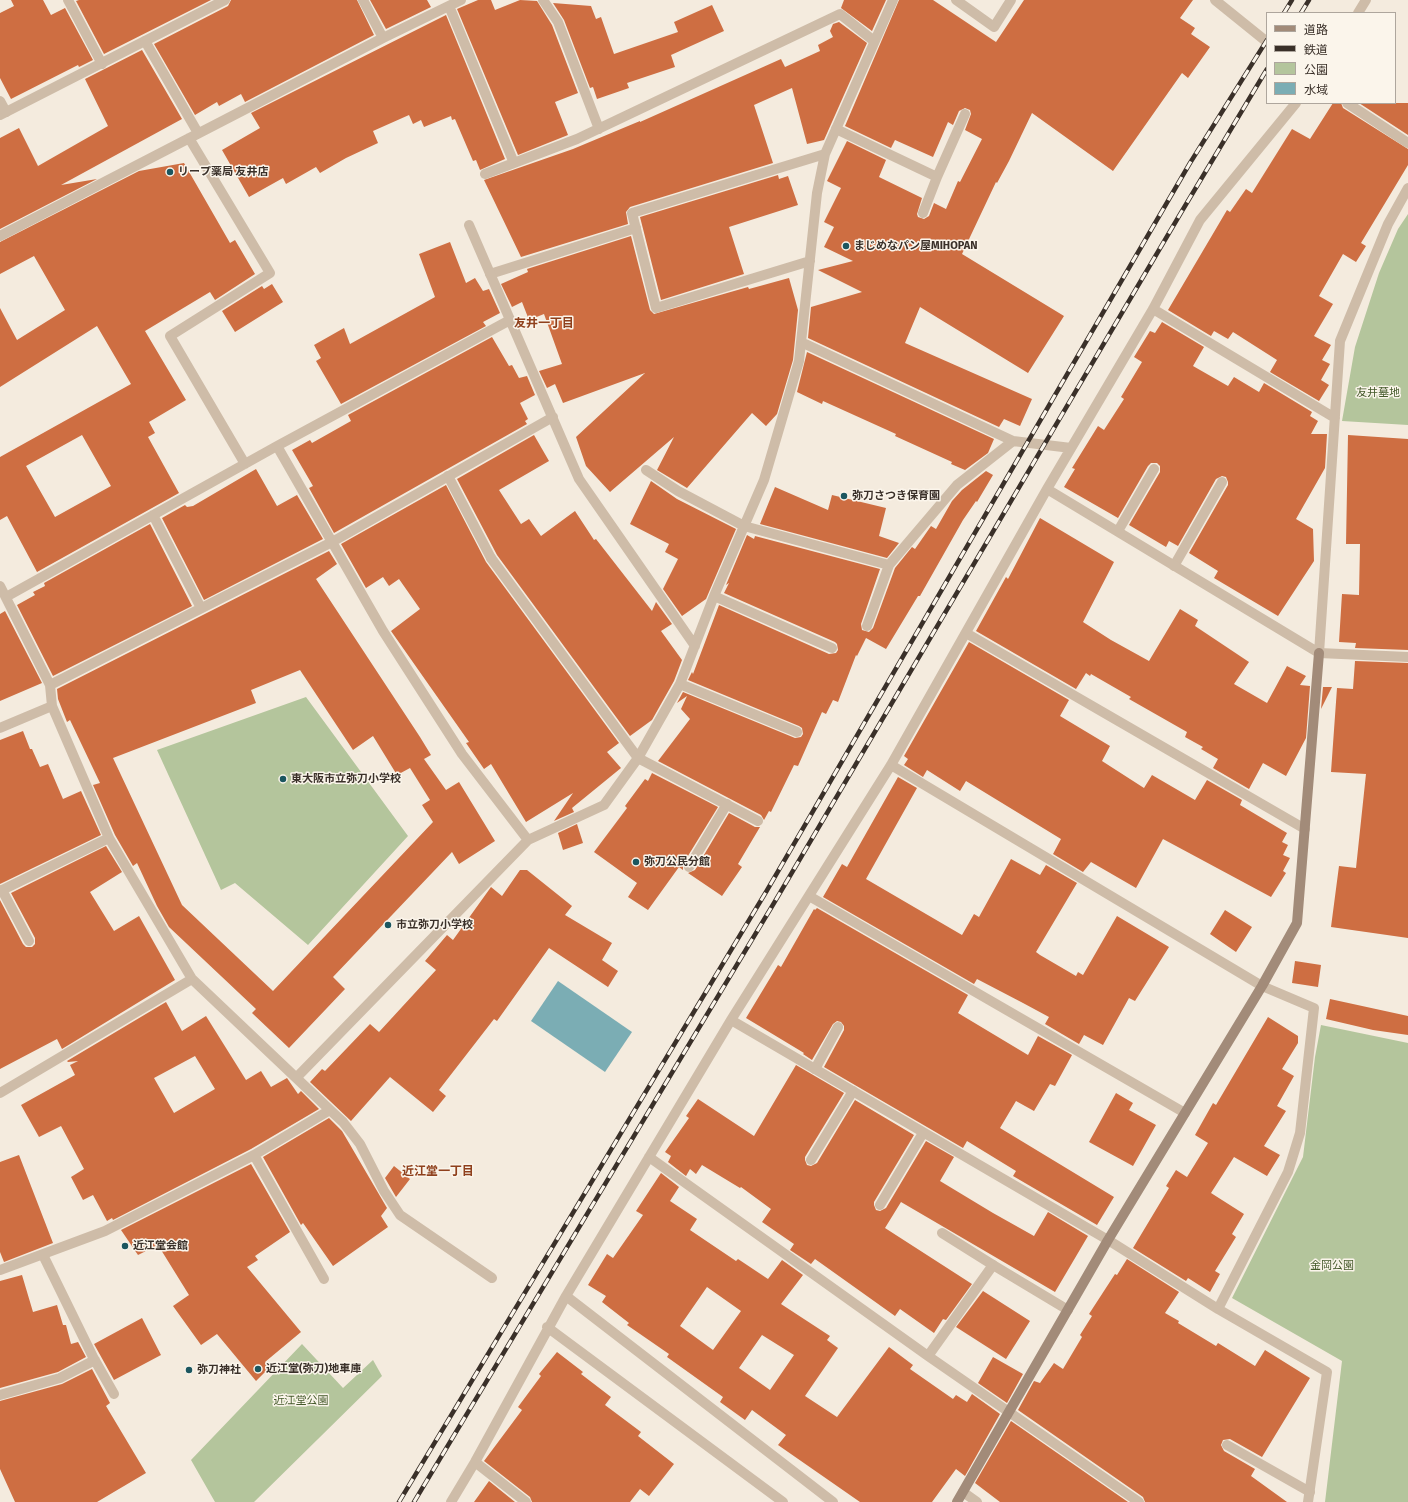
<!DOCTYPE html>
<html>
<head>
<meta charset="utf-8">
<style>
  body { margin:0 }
  #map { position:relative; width:1408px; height:1502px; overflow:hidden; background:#f4ebde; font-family:"Fira Sans","Noto Sans JP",sans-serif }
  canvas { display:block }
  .legend { position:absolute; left:1266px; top:12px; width:130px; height:92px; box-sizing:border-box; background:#fbf5eb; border:1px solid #aea69d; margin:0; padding:5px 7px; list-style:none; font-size:12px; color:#3a3029 }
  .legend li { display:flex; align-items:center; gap:8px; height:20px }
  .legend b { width:20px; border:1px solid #aea69d }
</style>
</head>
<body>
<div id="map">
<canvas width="1408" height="1502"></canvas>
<ul class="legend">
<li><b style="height:5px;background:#a28b79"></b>道路</li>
<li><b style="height:5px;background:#3a3029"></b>鉄道</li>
<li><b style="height:11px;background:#b4c59c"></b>公園</li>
<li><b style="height:11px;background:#7badb4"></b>水域</li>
</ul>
</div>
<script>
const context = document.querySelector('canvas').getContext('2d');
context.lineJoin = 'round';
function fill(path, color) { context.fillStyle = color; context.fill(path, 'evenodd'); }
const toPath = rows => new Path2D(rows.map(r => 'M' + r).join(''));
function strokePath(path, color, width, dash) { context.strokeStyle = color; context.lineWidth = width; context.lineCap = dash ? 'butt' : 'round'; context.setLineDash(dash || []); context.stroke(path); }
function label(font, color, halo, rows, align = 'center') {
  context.font = font + ' "Fira Sans","Noto Sans JP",sans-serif'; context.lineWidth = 3; context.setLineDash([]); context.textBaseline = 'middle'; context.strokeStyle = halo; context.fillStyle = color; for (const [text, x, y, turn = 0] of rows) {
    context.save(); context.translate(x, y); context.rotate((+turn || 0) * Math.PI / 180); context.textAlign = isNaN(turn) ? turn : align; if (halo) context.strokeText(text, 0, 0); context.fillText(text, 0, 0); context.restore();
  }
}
fill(toPath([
  [1408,214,1408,425,1342,421,1355,347,1379,273,1398,229],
  [306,697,408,836,308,945,235,883,221,890,157,750],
  [1321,1025,1408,1043,1408,1502,1325,1502,1342,1361,1232,1298,1303,1157,1315,1057],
  [302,1344,343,1388,373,1360,382,1376,254,1502,215,1502,191,1460]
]), '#b4c59c');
fill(toPath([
  [558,981,632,1032,605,1072,531,1021]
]), '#7badb4');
fill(toPath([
  [11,0,43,0,51,15,65,8,93,60,79,67,78,65,11,99,0,78,0,13,14,6],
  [79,0,211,0,104,54,76,1],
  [231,0,357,0,374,35,245,102,241,94,219,106,217,102,195,115,154,44,228,6],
  [370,0,427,0,431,7,386,29],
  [478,0,491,0,495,10,520,0,537,1,552,25,578,93,555,102,568,135,518,155,457,9],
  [844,0,886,0,872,31,841,8],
  [899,0,933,0,996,42,1024,0,1193,0,1180,18,1195,28,1191,34,1210,47,1188,78,1182,73,1113,171,1032,113,1009,161,997,183,996,182,962,254,1064,316,1028,373,920,307,905,343,1032,399,1020,426,1004,419,999,427,808,338,811,307,862,292,818,270,853,261,824,247,834,227,824,222,841,188,827,181,847,141,886,160,879,177,922,198,917,214,918,217,924,219,929,216,934,203,946,209,958,181,960,182,982,139,965,130,971,114,970,110,965,108,959,111,953,125,948,122,933,157,895,140,891,148,845,126],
  [553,3,591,6,596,19,601,17,614,54,678,32,674,22,712,5,724,31,671,55,675,67,627,83,629,88,597,99,593,87,590,88,564,20],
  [446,15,505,159,480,170,476,160,473,161,455,119,452,120,451,116,424,127,421,120,413,124,409,115,373,131,378,143,346,158,320,173,316,167,286,184,283,178,249,197,222,150,260,128,251,113],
  [839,22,867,43,824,140,807,144,792,88,754,105,773,163,630,207,626,212,628,224,521,257,484,180,573,149,640,121,640,122,781,59,785,67,820,51,818,45,833,37,830,31,833,24],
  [142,50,182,119,61,185,97,179,0,229,0,138,19,128,38,166,108,126,85,79],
  [1333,103,1341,103,1343,108,1408,149,1408,165,1361,243,1366,246,1356,262,1343,254,1319,296,1333,304,1314,336,1331,345,1322,360,1330,364,1321,380,1329,385,1319,401,1270,372,1277,360,1233,332,1228,339,1214,331,1211,336,1168,310,1227,210,1230,212,1246,189,1252,193,1292,129,1310,139],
  [1359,103,1408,103,1408,135],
  [184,163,230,243,235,240,255,274,215,300,210,292,145,331,186,400,149,422,155,433,148,437,179,493,37,572,7,516,0,520,0,457,131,384,97,326,0,387,0,308,17,340,65,310,34,256,0,274,0,242,139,171],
  [82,435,111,486,55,517,26,466],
  [778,175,779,179,788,176,798,205,729,227,744,274,661,300,640,217],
  [631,236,650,310,654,314,748,287,749,289,789,278,798,310,793,360,777,414,766,426,752,413,687,488,657,470,674,437,610,492,586,466,576,437,645,373,563,403,555,384,547,388,539,371,562,364,544,314,529,320,522,302,512,307,501,284,528,272,527,269],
  [450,242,466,283,475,278,483,291,489,289,500,313,483,322,486,326,341,404,316,361,321,358,314,345,344,328,350,344,435,297,419,254],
  [272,284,283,302,235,332,222,311,262,286,264,289],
  [1162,322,1204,347,1193,366,1228,386,1234,377,1259,392,1264,383,1312,412,1310,416,1318,421,1311,434,1327,434,1325,468,1296,519,1313,529,1314,561,1278,616,1214,578,1218,571,1189,553,1228,485,1228,482,1226,477,1222,476,1216,479,1178,546,1169,541,1166,547,1129,525,1160,472,1160,466,1157,463,1151,463,1148,466,1118,518,1064,487,1075,469,1072,468,1098,426,1104,430,1124,399,1121,397,1142,362,1134,357,1150,331,1155,333],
  [492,337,509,366,512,365,519,378,527,376,535,395,520,403,528,419,525,421,527,424,334,533,309,488,313,486,292,450,310,440,312,443,351,421,348,415],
  [807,352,994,439,988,453,965,470,951,464,952,462,895,436,896,434,823,401,822,404,797,392],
  [534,435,549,461,499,490,521,524,529,519,541,536,575,511,594,540,596,539,652,611,656,602,672,624,661,631,682,660,674,681,652,720,630,736,497,555,457,479],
  [1348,435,1408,439,1408,650,1355,648,1356,643,1339,642,1342,594,1359,595,1360,544,1346,544],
  [256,469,277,506,297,495,323,539,204,600,162,518,185,505,187,507,193,506],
  [986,471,993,475,977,502,976,501,963,520,920,596,918,596,886,649,866,638,857,656,856,655,838,702,833,700,826,714,822,712,798,766,794,765,771,812,769,811,764,820,761,815,658,761,690,719,681,709,687,696,677,703,683,692,795,738,801,737,803,734,802,728,799,726,688,680,692,672,693,674,719,605,829,654,836,653,838,650,837,644,835,642,724,593,729,583,726,585,747,535,754,539,755,536,880,569,861,624,862,630,869,632,873,628,895,568,912,547,915,549,931,526,936,529,952,501,962,490],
  [651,481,677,499,736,529,706,599,682,616,663,589,678,559,665,552,669,544,630,524],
  [446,485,486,562,619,743,607,752,621,768,572,808,574,812,554,821,573,793,526,822,491,764,484,769,466,743,469,742,391,631,420,609,399,579,389,586,383,577,366,588,341,544],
  [775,487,828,510,832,495,886,508,879,536,899,543,887,558,760,524],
  [1040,518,1114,562,1083,622,1111,640,1149,661,1180,609,1198,620,1195,626,1249,662,1234,684,1267,703,1287,666,1306,676,1300,685,1310,686,1306,738,1286,776,1263,763,1249,789,1213,768,1218,759,1201,749,1203,747,1185,737,1187,732,1129,699,1131,697,1091,674,1090,676,1086,673,1076,689,976,631,1006,577,1008,579],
  [150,524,192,606,53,676,17,605,35,595,33,592,45,586,44,583],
  [329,551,337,564,316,579,420,737,431,755,424,759,446,790,459,782,495,841,459,864,452,852,333,977,345,989,289,1048,252,1013,256,1009,169,927,157,906,137,863,133,866,115,835,93,785,100,783,70,720,67,722,58,699,57,689],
  [300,670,353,750,373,736,397,775,410,768,430,800,422,805,433,822,273,991,182,905,113,758,256,703,251,690],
  [5,611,42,683,0,701,0,614],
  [969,642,1069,700,1060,716,1110,746,1102,761,1144,788,1152,775,1195,800,1207,780,1242,800,1240,805,1287,833,1282,842,1288,845,1283,855,1290,858,1283,871,1286,873,1271,897,1163,839,1136,888,1091,862,1083,872,1053,854,1061,839,966,781,960,791,927,770,923,777,904,765,908,759,904,756],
  [1355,661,1408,663,1408,938,1331,927,1339,866,1356,868,1366,774,1331,772,1337,688,1353,689],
  [1323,687,1332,687,1321,709],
  [23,731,30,749,32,749,40,767,48,764,63,799,81,791,101,835,0,884,0,740],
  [652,773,718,807,683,864,683,870,679,867,648,910,628,897,637,883,594,852,627,808,625,806,645,779,648,781],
  [898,777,917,788,866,879,962,935,974,914,979,917,1011,859,1040,875,1046,865,1077,883,1036,952,1040,955,1076,976,1078,972,1083,975,1117,916,1169,947,1135,1001,1129,998,1103,1045,1084,1035,1079,1044,1045,1024,1049,1017,1023,1003,977,979,974,984,823,897,842,864,847,867],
  [729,813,755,827,760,827,738,864,742,867,722,896,688,873,695,870],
  [577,824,583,843,563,850,558,833],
  [106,846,122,872,90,892,114,931,139,916,175,980,62,1049,57,1039,0,1069,0,900,23,944,26,947,32,947,35,944,35,938,11,893],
  [520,870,527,870,572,906,565,915,612,943,602,960,618,971,608,987,549,948,497,1021,494,1019,439,1090,446,1096,433,1112,390,1077,351,1121,310,1082,322,1069,325,1071,370,1024,379,1032,436,970,425,961,447,935,453,940,491,887,502,896],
  [817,908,968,995,958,1013,1028,1055,1038,1036,1072,1055,1055,1086,1050,1084,1034,1111,1016,1101,1000,1128,1114,1197,1097,1225,1013,1176,1016,1171,967,1141,963,1148,824,1067,844,1030,844,1026,841,1022,837,1021,833,1024,812,1060,803,1054,804,1053,746,1018,778,965,781,967,814,909,815,910],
  [1225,910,1252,927,1236,952,1210,934],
  [1295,961,1321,965,1318,987,1292,983],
  [1330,999,1408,1016,1408,1035,1373,1030,1326,1019],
  [166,1002,182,1031,206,1016,246,1080,261,1071,271,1087,287,1078,298,1094,301,1091,319,1109,251,1149,113,1220,112,1218,107,1221,93,1195,83,1200,71,1177,84,1169,61,1126,39,1137,21,1105,75,1075,70,1065,78,1061,68,1062,67,1061],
  [195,1056,215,1089,174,1113,154,1078],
  [1268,1017,1298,1036,1298,1043,1282,1069,1294,1076,1277,1106,1286,1111,1264,1146,1280,1155,1267,1176,1234,1157,1211,1193,1244,1214,1232,1234,1236,1237,1215,1271,1220,1274,1210,1292,1188,1278,1186,1281,1133,1248,1169,1188,1166,1186,1176,1170,1187,1177,1208,1143,1195,1135,1213,1103,1216,1105],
  [796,1065,844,1093,805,1157,805,1160,807,1165,811,1166,817,1163,855,1100,914,1135,874,1202,874,1205,876,1210,880,1211,886,1208,926,1141,954,1157,940,1181,993,1213,1034,1236,1048,1212,1088,1236,1055,1292,901,1202,885,1228,972,1284,946,1320,943,1319,934,1333,900,1309,895,1316,815,1259,811,1264,790,1250,794,1244,762,1222,771,1209,741,1187,740,1188,702,1165,696,1174,690,1169,686,1176,668,1162,671,1156,665,1152,689,1118,686,1116,698,1099,754,1136],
  [1116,1093,1133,1103,1129,1110,1156,1125,1133,1166,1089,1142],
  [329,1118,342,1131,387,1208,381,1216,388,1227,333,1266,303,1223,301,1225,263,1157],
  [19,1155,53,1243,4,1262,0,1252,0,1162],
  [251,1164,290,1232,255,1256,258,1260,247,1267,301,1332,265,1362,270,1367,256,1381,217,1334,201,1345,173,1306,189,1295,158,1245,138,1255,121,1230],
  [394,1166,410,1179,396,1197,385,1178],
  [661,1173,679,1187,670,1201,697,1219,690,1230,736,1261,738,1259,768,1279,782,1260,803,1275,781,1304,830,1336,827,1340,838,1348,805,1396,837,1417,889,1347,913,1365,910,1369,953,1399,956,1395,967,1402,972,1394,1000,1414,965,1476,956,1469,932,1502,860,1502,778,1445,786,1435,752,1410,745,1420,720,1402,723,1397,667,1357,669,1354,627,1325,629,1323,602,1302,606,1296,588,1285,607,1254,613,1258,643,1215,636,1211],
  [707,1287,741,1311,713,1350,680,1326],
  [762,1335,794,1355,770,1390,739,1368],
  [1127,1259,1179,1292,1165,1313,1179,1321,1178,1323,1216,1346,1218,1343,1255,1366,1265,1350,1310,1378,1262,1457,1230,1439,1223,1440,1221,1445,1224,1451,1255,1469,1251,1476,1287,1502,1145,1502,1143,1497,1018,1410,1034,1381,1040,1383,1054,1363,1063,1369,1082,1337,1080,1335,1092,1316,1089,1314,1115,1274,1117,1275],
  [22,1275,33,1312,57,1305,63,1325,66,1325,71,1344,78,1342,86,1357,58,1372,0,1388,0,1281],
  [983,1291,1030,1321,1006,1359,956,1327],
  [142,1318,161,1355,114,1380,94,1344],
  [557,1352,583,1372,581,1374,611,1397,605,1405,641,1432,638,1436,674,1464,649,1496,640,1489,630,1502,532,1502,530,1497,484,1461,522,1410,518,1407,541,1376,539,1374],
  [993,1357,1023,1374,1007,1403,978,1383],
  [92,1369,110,1403,106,1406,146,1473,97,1502,15,1502,0,1469,0,1401,62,1384],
  [1011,1421,1128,1502,1000,1502,975,1483],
  [489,1481,515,1502,474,1502]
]), '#ce6e42');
strokePath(toPath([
  [0,115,225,0],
  [836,129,937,177],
  [923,213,937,177,965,114],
  [490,274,636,228],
  [448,476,491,558],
  [1118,531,1154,469],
  [1174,566,1222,482],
  [689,867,727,804],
  [2,890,29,941],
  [815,1069,838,1027],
  [811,1160,853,1091],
  [880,1205,923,1133],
  [942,1233,993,1265],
  [43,1255,93,1357,114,1394],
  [0,1395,60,1378,95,1360],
  [1227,1445,1310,1492],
  [963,1492,977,1502]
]), '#cebca8', 10);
strokePath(toPath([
  [68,0,102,64],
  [363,0,383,38],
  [543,0,558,22,599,129],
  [956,0,994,27,1011,0],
  [1215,0,1267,42],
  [449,6,514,163],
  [1358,13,1366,0],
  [145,41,198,133],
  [0,101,6,112],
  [1347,103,1408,143],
  [189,138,270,273,170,336,245,464],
  [485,174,577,139,840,14,874,41],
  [469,225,579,479,695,646],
  [0,236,383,38,461,0],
  [810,261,656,308,632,213,825,154],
  [1153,309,1335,418],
  [801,342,1013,441,1071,448],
  [277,446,383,631,462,754,528,840],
  [646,470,678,491,744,526,889,565],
  [1047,489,1319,653,1408,657],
  [153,515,201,608],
  [491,558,638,758,758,821],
  [0,586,50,685,52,706,109,838,192,979,330,1110,254,1155,105,1231,0,1270],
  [714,596,832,648],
  [6,597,277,446,510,320],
  [867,626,889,565,957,485,1013,441],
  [966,633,1305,829],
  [1319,653,1340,341,1388,224,1408,188],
  [680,684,797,732],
  [50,685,332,542,553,417],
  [0,728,52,706],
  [891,765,1262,986,1314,1008,1300,1133,1288,1172,1218,1309],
  [0,891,109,838],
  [809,896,1185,1113],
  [731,1020,1108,1240,1218,1309,1327,1372,1308,1502],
  [297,1077,528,840,604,805,638,758,680,684,714,596,764,480,799,361,817,193,825,154,893,0],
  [0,1093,192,979],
  [330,1110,343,1122,360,1144,384,1191,400,1215,492,1278],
  [254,1155,324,1279],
  [649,1157,928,1356,1139,1502],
  [566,1296,833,1502],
  [547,1327,783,1502],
  [928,1356,993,1265,1068,1310],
  [475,1462,526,1502],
  [451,1502,475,1462,566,1296,731,1020,891,765,1047,489,1153,309,1200,220,1296,103]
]), '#cebca8', 10);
strokePath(toPath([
  [957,1502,1108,1240,1262,986,1297,923,1319,653]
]), '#a28b79', 10);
const rail = toPath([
  [1284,13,1292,0],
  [1301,13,1309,0],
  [399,1502,766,892,1190,163,1267,40],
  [414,1502,774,903,1182,211,1267,69]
]);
strokePath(rail, '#3a3029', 4.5);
strokePath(rail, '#fbf5eb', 3, [9]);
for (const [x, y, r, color] of [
  [170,172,4,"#1b565f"],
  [846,246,4,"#1b565f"],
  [844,496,4,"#1b565f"],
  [283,779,4,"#1b565f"],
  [636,862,4,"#1b565f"],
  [388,925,4,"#1b565f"],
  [125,1246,4,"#1b565f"],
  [258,1369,4,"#1b565f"],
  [189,1370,4,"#1b565f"]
]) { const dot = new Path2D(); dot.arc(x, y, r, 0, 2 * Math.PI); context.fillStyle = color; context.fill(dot); strokePath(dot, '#fbf5eb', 1.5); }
label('bold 11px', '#3a3029', '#fbf5eb', [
  ["リープ薬局 友井店",178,172],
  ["まじめなパン屋MIHOPAN",854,246],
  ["弥刀さつき保育園",852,496],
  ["東大阪市立弥刀小学校",291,779],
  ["弥刀公民分館",644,862],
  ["市立弥刀小学校",396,925],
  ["近江堂会館",133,1246],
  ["近江堂(弥刀)地車庫",266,1369],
  ["弥刀神社",197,1370]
], 'left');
label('11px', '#455a2b', '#fbf5eb', [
  ["友井墓地",1378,393],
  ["金岡公園",1332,1266],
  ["近江堂公園",301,1401]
]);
label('bold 12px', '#8f401c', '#fbf5eb', [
  ["友井一丁目",544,324],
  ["近江堂一丁目",438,1172]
]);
</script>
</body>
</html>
